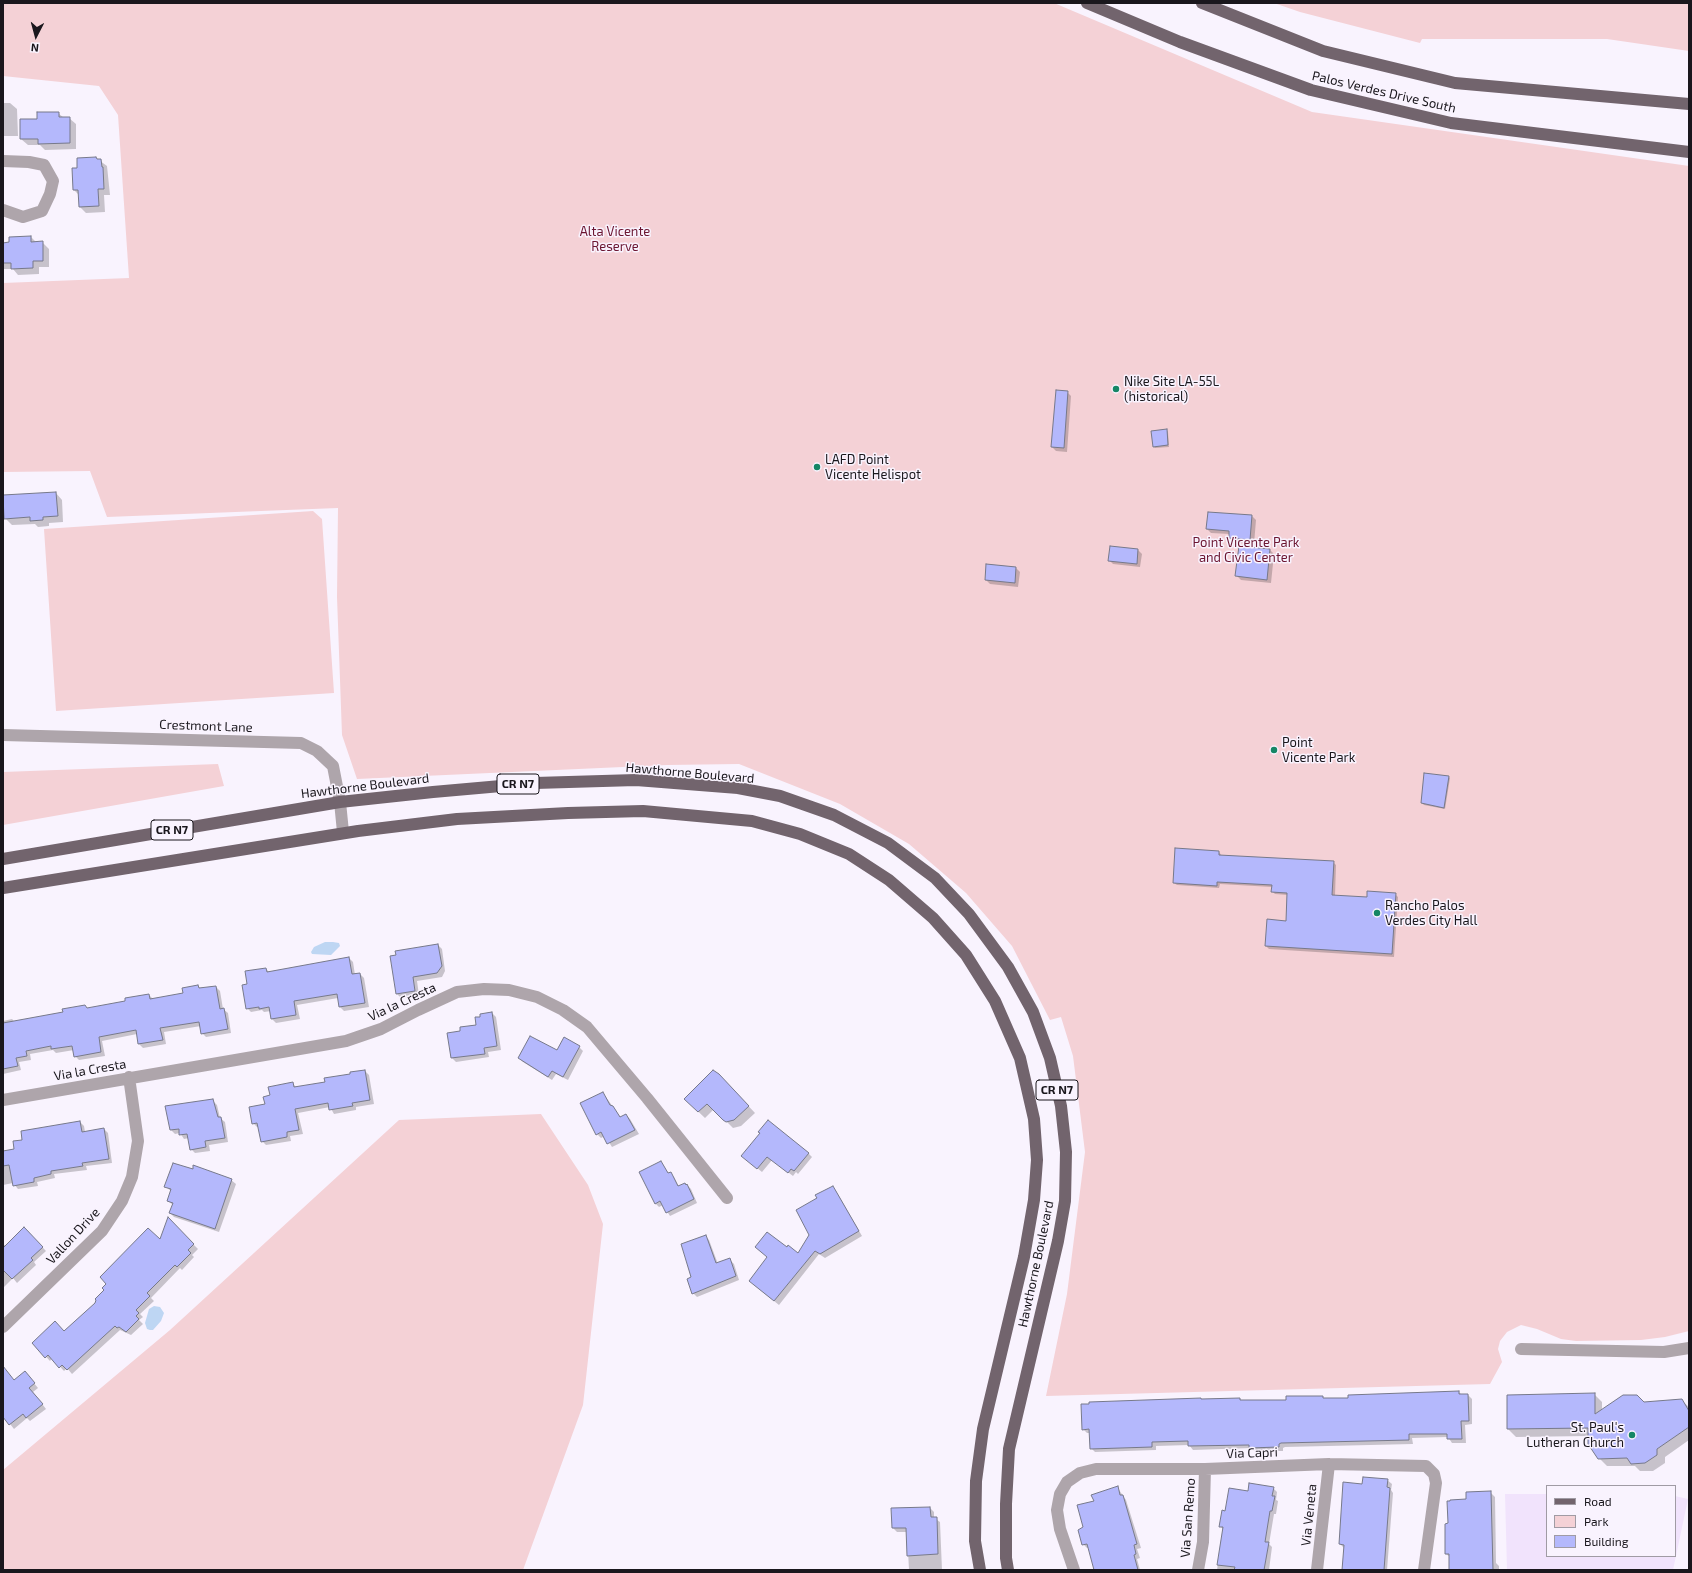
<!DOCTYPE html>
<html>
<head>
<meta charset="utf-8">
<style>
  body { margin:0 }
  #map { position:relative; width:1692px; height:1573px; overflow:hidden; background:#f9f3fe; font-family:"Exo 2",sans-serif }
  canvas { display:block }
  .frame { position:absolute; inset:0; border:4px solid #1a171d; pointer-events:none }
  .legend { position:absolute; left:1546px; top:1485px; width:130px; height:72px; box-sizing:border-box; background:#f9f3fe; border:1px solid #a09ba4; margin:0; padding:5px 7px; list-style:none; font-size:12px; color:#1a171d }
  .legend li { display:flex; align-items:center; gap:8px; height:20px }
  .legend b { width:20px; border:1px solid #a09ba4 }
  .north { position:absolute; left:16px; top:16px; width:40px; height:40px; -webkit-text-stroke:3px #f9f3fe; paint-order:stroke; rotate:186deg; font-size:11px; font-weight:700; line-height:16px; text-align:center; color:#1a171d }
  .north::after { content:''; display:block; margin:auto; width:14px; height:18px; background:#1a171d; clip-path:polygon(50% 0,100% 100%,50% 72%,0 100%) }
</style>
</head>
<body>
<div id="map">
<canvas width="1692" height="1573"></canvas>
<div class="frame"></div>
<ul class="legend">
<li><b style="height:5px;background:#72646d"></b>Road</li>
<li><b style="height:11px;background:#f4d1d6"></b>Park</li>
<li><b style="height:11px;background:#b4b8fc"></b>Building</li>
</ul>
<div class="north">N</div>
</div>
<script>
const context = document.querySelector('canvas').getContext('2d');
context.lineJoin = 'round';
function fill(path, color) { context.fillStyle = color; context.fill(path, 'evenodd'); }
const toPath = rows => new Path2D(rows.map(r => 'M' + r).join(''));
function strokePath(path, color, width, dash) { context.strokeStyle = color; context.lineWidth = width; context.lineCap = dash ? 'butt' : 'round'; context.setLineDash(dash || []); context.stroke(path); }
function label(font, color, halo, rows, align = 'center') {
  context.font = font + ' "Exo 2",sans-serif'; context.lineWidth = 3; context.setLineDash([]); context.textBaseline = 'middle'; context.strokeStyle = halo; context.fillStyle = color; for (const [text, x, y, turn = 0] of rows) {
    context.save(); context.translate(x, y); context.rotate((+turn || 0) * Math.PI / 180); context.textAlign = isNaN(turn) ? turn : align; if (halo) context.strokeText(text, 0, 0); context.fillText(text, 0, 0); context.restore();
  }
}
fill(toPath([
  [1505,1494,1547,1494,1547,1556,1675,1556,1675,1496,1688,1499,1673,1570,1507,1570]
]), '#f1e3fc');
fill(toPath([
  [3,3,1054,3,1312,112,1689,166,1689,1331,1665,1337,1641,1340,1576,1341,1561,1339,1537,1329,1521,1325,1507,1332,1500,1341,1498,1349,1502,1362,1490,1384,1046,1396,1067,1294,1085,1152,1073,1056,1061,1017,1050,1020,1012,946,966,893,909,844,840,804,739,764,667,765,357,779,342,735,337,597,338,508,107,517,90,471,3,472,3,283,129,278,118,115,99,86,3,76],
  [1274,3,1689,3,1689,51,1607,39,1422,39,1420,43,1300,12],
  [313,511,322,519,334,693,56,711,44,529],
  [218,764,224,786,3,825,3,772],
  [541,1114,588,1185,603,1224,583,1405,523,1570,3,1570,3,1470,170,1330,399,1120]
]), '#f4d1d6');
fill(toPath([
  [325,942,333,942,339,943,340,946,331,955,312,954,311,952,314,947],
  [154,1306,160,1307,164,1313,161,1321,153,1330,150,1330,147,1329,145,1323,149,1309]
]), '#bed6f3');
fill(toPath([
  [3,103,10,103,17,109,18,136,3,136],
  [58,113,64,118,69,118,76,124,76,149,45,150,40,145,28,145,21,139,38,120],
  [96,158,107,166,110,195,104,195,105,212,86,213,80,207,79,195,74,190,78,169],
  [31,237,36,242,42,242,49,249,49,267,39,267,39,274,18,275,13,269,3,269,3,244],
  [1067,392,1071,396,1067,452,1056,451,1052,447],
  [1167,430,1168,432,1169,447,1155,448,1154,447],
  [56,493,62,500,63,522,49,523,49,526,38,527,35,524,12,525,5,518],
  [1252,516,1256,520,1254,544,1234,542,1230,538,1230,534,1211,533,1207,529],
  [1138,550,1142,554,1140,567,1113,564,1109,560],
  [1270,550,1274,554,1271,583,1241,580,1237,576],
  [1016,568,1020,572,1018,587,990,584,986,580],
  [1449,777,1450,778,1445,809,1424,805,1422,803],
  [1219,852,1222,856,1333,862,1336,865,1335,896,1368,898,1395,894,1398,897,1394,957,1269,949,1266,946,1287,922,1288,895,1275,894,1272,891,1272,887,1220,884,1219,888,1177,885,1174,883],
  [438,945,442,949,445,971,442,977,417,981,419,995,401,998,397,994,391,957],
  [349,958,353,962,355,975,360,974,364,978,369,1007,344,1011,340,1007,338,998,297,1005,300,1019,276,1023,272,1019,271,1011,264,1012,262,1010,251,1012,247,1008,248,984,266,969,269,972],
  [198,986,201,989,216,987,220,991,223,1009,228,1013,231,1033,206,1037,202,1033,201,1026,164,1032,166,1044,143,1048,139,1044,137,1034,102,1041,105,1056,79,1060,75,1056,74,1050,56,1053,53,1050,30,1054,31,1060,19,1062,21,1070,3,1074,3,1021,12,1019,15,1022,88,1009,126,1002,149,995,153,999,184,994],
  [492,1013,496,1017,501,1050,488,1052,489,1057,456,1062,452,1058,461,1032,477,1026,481,1017],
  [579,1047,583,1051,568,1080,556,1074,552,1080,523,1062,519,1058],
  [365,1071,369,1075,374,1104,356,1107,356,1110,334,1114,330,1107,298,1113,303,1134,290,1136,291,1141,266,1145,262,1141,259,1127,257,1127,253,1123,271,1096,292,1083,297,1088,326,1083],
  [726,1082,755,1113,741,1126,733,1128,714,1109,705,1118,685,1099],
  [603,1093,621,1118,626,1115,630,1119,639,1134,612,1147,605,1136,601,1138,597,1134],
  [212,1100,217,1105,220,1118,225,1122,228,1142,209,1145,210,1151,195,1153,191,1149,189,1138,184,1139,180,1133,175,1134,171,1130],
  [80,1122,84,1126,85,1132,104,1129,108,1133,112,1163,86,1166,87,1170,54,1174,55,1178,37,1182,38,1186,18,1189,13,1183,3,1185,3,1152,15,1150,23,1141],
  [808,1153,812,1157,798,1174,796,1172,793,1176,772,1160,762,1172,742,1156],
  [661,1162,669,1174,674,1177,679,1187,687,1185,691,1189,697,1203,670,1216,663,1205,659,1207,655,1203],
  [231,1180,236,1184,219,1232,174,1217,170,1213,173,1205,168,1201,172,1192,166,1187],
  [832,1187,836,1191,862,1236,825,1258,819,1254,779,1305,754,1285,768,1257,787,1248,798,1255,810,1235,818,1198],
  [168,1219,198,1249,192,1255,194,1257,182,1270,180,1268,151,1298,154,1301,140,1314,143,1317,139,1320,143,1324,131,1335,120,1330,72,1374,67,1368,64,1371,52,1358,50,1361,33,1343,64,1333,160,1241],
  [24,1228,46,1251,34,1262,36,1265,17,1283,13,1278,3,1288,3,1244,6,1246],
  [705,1236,709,1240,718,1264,730,1260,734,1264,739,1280,697,1297,693,1293,693,1278],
  [29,1377,38,1388,33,1392,46,1409,30,1421,27,1418,14,1429,3,1415,3,1381,14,1381],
  [1459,1392,1462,1395,1468,1395,1472,1399,1472,1424,1465,1425,1466,1443,1452,1443,1448,1437,1412,1438,1413,1444,1285,1447,1283,1448,1283,1451,1254,1451,1251,1448,1193,1450,1189,1445,1156,1446,1156,1450,1095,1452,1091,1448,1090,1433,1087,1433,1083,1429,1202,1400,1240,1399,1242,1401,1287,1401,1322,1397,1325,1399,1349,1399],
  [1594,1394,1602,1402,1602,1410,1644,1403,1681,1400,1689,1407,1689,1440,1665,1457,1665,1463,1653,1471,1640,1471,1635,1466,1607,1466,1599,1458,1589,1436,1516,1437,1508,1429,1508,1396],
  [1387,1480,1392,1484,1391,1490,1393,1493,1387,1570,1343,1570,1344,1548,1340,1544,1363,1485],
  [1117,1487,1126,1500,1141,1548,1137,1549,1140,1558,1137,1559,1140,1570,1095,1570,1089,1548,1087,1548,1083,1544,1084,1527,1095,1502],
  [1273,1488,1277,1492,1276,1500,1278,1501,1276,1514,1274,1514,1269,1544,1272,1547,1269,1570,1217,1570,1223,1529,1220,1526,1226,1512,1249,1492],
  [1490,1492,1495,1497,1496,1563,1499,1566,1499,1570,1450,1570,1450,1557,1446,1554,1446,1525,1449,1524,1467,1500],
  [930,1508,934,1512,934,1518,940,1522,942,1570,909,1570,907,1532,897,1532,893,1528,892,1509]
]), '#0003');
const building = toPath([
  [37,112,59,112,59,117,70,117,70,143,38,144,38,139,20,139,20,119,37,119,37,112],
  [96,157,97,159,101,159,102,167,103,167,104,189,98,189,99,206,79,207,78,190,73,190,72,168,77,168,77,158,96,157],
  [31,236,31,242,43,241,43,261,33,261,33,268,11,269,11,263,3,263,3,243,9,242,9,237,31,236],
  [1056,390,1068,391,1064,448,1051,447,1056,390],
  [1167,429,1168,445,1153,447,1151,431,1167,429],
  [56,492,58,516,43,517,43,520,30,521,30,517,4,519,3,495,56,492],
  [1208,512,1252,515,1250,540,1229,538,1229,531,1206,529,1208,512],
  [1110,546,1138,549,1137,564,1108,561,1110,546],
  [1239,546,1270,549,1267,580,1235,576,1239,546],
  [986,564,1016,567,1015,583,985,580,986,564],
  [1424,773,1449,776,1444,808,1421,803,1424,773],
  [1175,848,1219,851,1219,855,1334,861,1332,895,1367,897,1367,891,1396,893,1392,954,1265,946,1267,919,1286,921,1287,893,1271,892,1272,885,1217,882,1217,886,1173,883,1175,848],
  [438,944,442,966,437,973,413,977,415,991,396,994,390,956,396,955,395,951,438,944],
  [349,957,352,974,360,973,365,1003,339,1007,337,994,294,1001,296,1015,271,1019,269,1007,259,1009,259,1007,246,1009,242,985,247,984,245,971,266,968,267,972,349,957],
  [198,985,199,988,216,986,220,1009,224,1008,228,1029,201,1034,199,1022,160,1028,163,1040,138,1044,136,1030,99,1037,101,1052,74,1057,72,1046,51,1049,51,1046,26,1051,27,1056,16,1058,18,1066,3,1069,3,1023,63,1012,62,1009,85,1005,87,1008,125,1001,125,998,149,994,150,999,183,993,182,988,198,985],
  [492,1012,497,1046,484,1048,485,1054,451,1058,447,1033,460,1031,460,1027,476,1025,475,1017,480,1017,480,1014,492,1012],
  [530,1036,557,1050,564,1037,580,1046,563,1077,552,1071,548,1077,518,1058,530,1036],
  [365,1070,370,1100,352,1103,353,1106,329,1110,328,1103,295,1109,299,1130,287,1132,287,1137,261,1142,257,1123,252,1124,249,1107,265,1104,263,1097,270,1095,268,1087,293,1082,294,1087,325,1082,324,1078,350,1074,350,1072,365,1070],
  [713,1070,719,1074,749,1106,734,1120,726,1122,723,1120,707,1104,698,1112,684,1099,713,1070],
  [603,1092,610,1105,613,1106,620,1117,626,1114,635,1130,607,1144,601,1132,596,1135,580,1103,603,1092],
  [213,1099,218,1117,221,1117,225,1138,205,1141,206,1147,190,1150,187,1134,179,1135,179,1129,170,1130,165,1106,213,1099],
  [768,1120,809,1153,794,1171,791,1169,788,1173,767,1157,757,1169,741,1156,760,1133,758,1132,768,1120],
  [80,1121,82,1132,104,1128,109,1159,82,1163,83,1166,51,1171,51,1174,34,1178,34,1182,13,1186,9,1165,3,1166,3,1151,14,1149,13,1141,22,1140,21,1131,80,1121],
  [661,1161,668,1173,671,1172,678,1186,685,1183,686,1185,687,1184,694,1199,666,1213,660,1201,655,1204,639,1172,661,1161],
  [173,1163,193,1169,193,1165,232,1179,215,1229,169,1213,173,1203,167,1201,171,1189,164,1187,173,1163],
  [833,1186,859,1231,820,1254,815,1251,774,1301,749,1281,767,1257,755,1247,767,1232,787,1247,788,1245,798,1253,809,1235,796,1210,817,1198,815,1195,833,1186],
  [168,1217,194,1244,188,1250,191,1253,177,1267,175,1265,147,1293,150,1296,136,1310,139,1313,136,1316,139,1319,126,1332,119,1327,117,1328,115,1326,67,1370,62,1365,59,1368,48,1355,45,1358,32,1343,55,1321,64,1331,95,1303,96,1300,95,1299,104,1290,102,1288,106,1284,100,1277,148,1228,160,1239,168,1217],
  [24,1227,43,1247,31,1258,33,1260,12,1279,3,1270,3,1248,24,1227],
  [706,1235,716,1263,730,1258,736,1276,692,1294,687,1279,691,1277,681,1244,706,1235],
  [3,1366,14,1380,25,1371,35,1383,29,1388,43,1404,26,1418,23,1414,9,1425,3,1417,3,1366],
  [1459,1391,1459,1394,1468,1394,1469,1421,1461,1421,1462,1439,1447,1439,1447,1434,1409,1434,1409,1440,1281,1443,1279,1444,1279,1447,1249,1448,1249,1445,1188,1446,1188,1441,1152,1442,1152,1447,1090,1449,1089,1429,1082,1430,1081,1404,1089,1404,1089,1402,1201,1398,1201,1399,1240,1398,1240,1400,1286,1400,1286,1396,1323,1396,1323,1398,1348,1398,1348,1395,1459,1391],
  [1595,1393,1595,1414,1623,1395,1637,1395,1644,1402,1682,1399,1689,1411,1689,1427,1657,1449,1657,1455,1645,1463,1631,1464,1627,1458,1598,1459,1588,1444,1588,1428,1507,1429,1507,1395,1595,1393],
  [1363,1477,1388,1479,1387,1487,1390,1488,1384,1570,1342,1570,1344,1545,1339,1544,1343,1482,1362,1484,1363,1477],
  [1249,1483,1274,1487,1272,1496,1275,1496,1272,1511,1270,1511,1265,1542,1269,1542,1264,1570,1234,1570,1235,1567,1217,1565,1223,1527,1219,1527,1222,1510,1225,1511,1229,1488,1248,1491,1249,1483],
  [1118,1486,1120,1495,1123,1495,1137,1544,1134,1545,1136,1554,1134,1555,1138,1570,1094,1570,1087,1544,1082,1545,1078,1530,1083,1527,1077,1505,1094,1501,1091,1495,1118,1486],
  [1491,1491,1493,1570,1449,1570,1449,1554,1445,1554,1445,1524,1448,1523,1447,1501,1450,1501,1450,1500,1466,1499,1466,1492,1491,1491],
  [930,1507,931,1517,937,1517,938,1554,907,1556,906,1528,892,1528,891,1508,930,1507]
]);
fill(building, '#b4b8fc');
strokePath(building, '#77798a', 1);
strokePath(toPath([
  [3,161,29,162,44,165,53,181,50,194,42,211,23,217,3,210],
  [3,735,301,743,317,751,333,766,340,802,343,832],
  [3,1100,346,1041,381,1029,418,1010,457,992,484,989,509,990,537,997,563,1010,587,1027,647,1098,727,1198],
  [3,1327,102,1231,122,1201,132,1177,138,1141,129,1077],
  [1521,1349,1664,1352,1689,1348],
  [1074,1570,1060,1529,1057,1510,1060,1494,1067,1482,1080,1473,1096,1469,1205,1469,1329,1464,1426,1466,1434,1474,1436,1483,1424,1570],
  [1198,1570,1203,1542,1205,1469],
  [1317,1570,1329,1464]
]), '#aea5ab', 12);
strokePath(toPath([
  [1087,3,1180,42,1311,90,1451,123,1689,152],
  [1202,3,1323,51,1455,83,1689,104],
  [3,859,340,802,433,792,535,783,636,780,738,788,780,796,834,815,888,843,935,878,969,914,1008,967,1033,1012,1050,1058,1061,1106,1066,1152,1065,1201,1058,1241,1009,1449,1006,1504,1006,1558,1008,1570],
  [3,888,358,831,457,819,568,813,643,811,752,821,800,834,849,854,889,880,933,918,966,955,995,1001,1020,1058,1034,1119,1037,1160,1034,1200,1024,1257,983,1429,976,1481,975,1541,980,1570]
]), '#72646d', 12);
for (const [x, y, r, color] of [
  [1116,389,4,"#158665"],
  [817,467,4,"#158665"],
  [1274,750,4,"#158665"],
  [1377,913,4,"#158665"],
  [1632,1435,4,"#158665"]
]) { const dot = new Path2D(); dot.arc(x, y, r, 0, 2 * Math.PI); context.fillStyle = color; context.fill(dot); strokePath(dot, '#f9f3fe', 1.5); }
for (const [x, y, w] of [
  [518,784,42],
  [172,830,42],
  [1057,1090,42]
]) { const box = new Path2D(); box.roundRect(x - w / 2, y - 10, w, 20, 3); context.fillStyle = '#f9f3fe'; context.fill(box); strokePath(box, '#1a171d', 1); }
label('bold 12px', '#1a171d', null, [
  ["CR N7",518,784],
  ["CR N7",172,830],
  ["CR N7",1057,1090]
]);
label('13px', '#1a171d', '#f9f3fe', [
  ["Palos Verdes Drive South",1384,92,13],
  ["Crestmont Lane",206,726,2],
  ["Hawthorne Boulevard",690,773,5],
  ["Hawthorne Boulevard",365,786,-7],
  ["Via la Cresta",402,1002,-25],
  ["Via la Cresta",90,1070,-10],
  ["Vallon Drive",73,1236,-47],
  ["Hawthorne Boulevard",1036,1264,-78],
  ["Via Capri",1252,1453,-2],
  ["Via Veneta",1309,1515,-84],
  ["Via San Remo",1188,1518,-86]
]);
label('13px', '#6b1531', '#f9f3fe', [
  ["Alta Vicente",615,232],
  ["Reserve",615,247],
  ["Point Vicente Park",1246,543],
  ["and Civic Center",1246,558]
]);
label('13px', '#1a171d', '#f9f3fe', [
  ["Nike Site LA-55L",1124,382],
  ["(historical)",1124,397],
  ["LAFD Point",825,460],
  ["Vicente Helispot",825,475],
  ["Point",1282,743],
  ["Vicente Park",1282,758],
  ["Rancho Palos",1385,906],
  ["Verdes City Hall",1385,921],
  ["St. Paul's",1624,1428,"right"],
  ["Lutheran Church",1624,1443,"right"]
], 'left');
</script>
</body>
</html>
